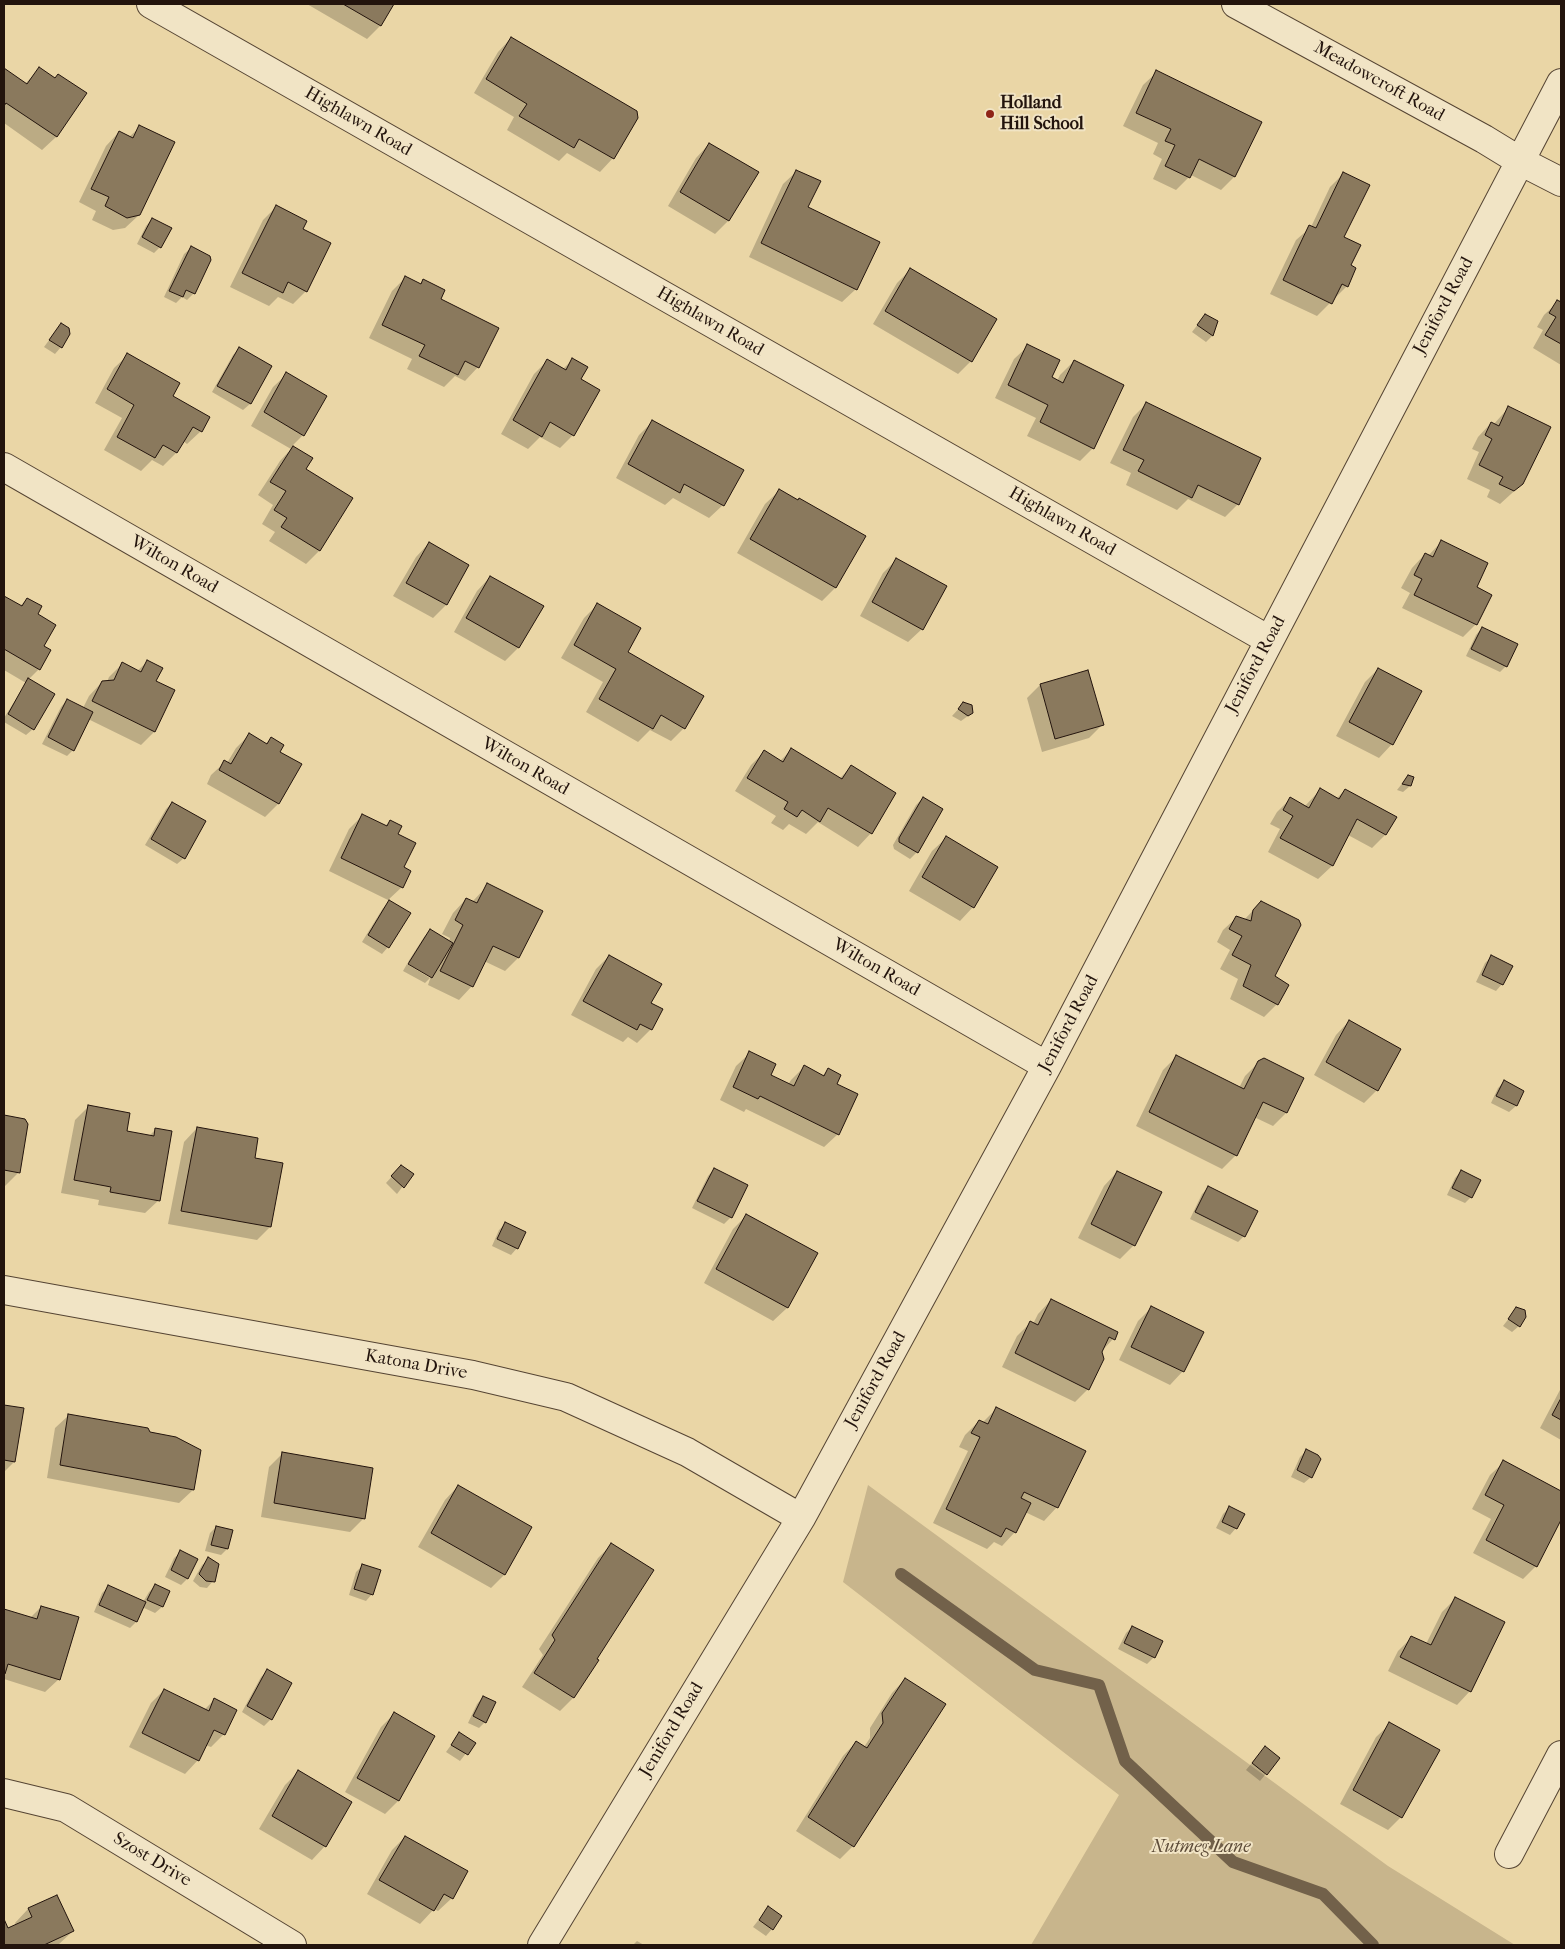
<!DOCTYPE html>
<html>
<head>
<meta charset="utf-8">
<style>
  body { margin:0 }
  #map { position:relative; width:1565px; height:1949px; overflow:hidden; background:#ead6a6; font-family:"IM FELL French Canon",serif }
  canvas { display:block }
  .frame { position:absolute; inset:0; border:5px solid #23140d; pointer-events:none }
</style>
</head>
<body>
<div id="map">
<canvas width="1565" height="1949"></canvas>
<div class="frame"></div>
</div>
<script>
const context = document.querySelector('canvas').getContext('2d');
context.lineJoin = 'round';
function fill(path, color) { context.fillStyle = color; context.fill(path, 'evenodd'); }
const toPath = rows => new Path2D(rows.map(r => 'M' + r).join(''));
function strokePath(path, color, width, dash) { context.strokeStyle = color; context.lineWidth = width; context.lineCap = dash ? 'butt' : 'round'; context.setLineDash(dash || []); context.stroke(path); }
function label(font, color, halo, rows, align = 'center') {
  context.font = font + ' "IM FELL French Canon",serif'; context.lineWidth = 4; context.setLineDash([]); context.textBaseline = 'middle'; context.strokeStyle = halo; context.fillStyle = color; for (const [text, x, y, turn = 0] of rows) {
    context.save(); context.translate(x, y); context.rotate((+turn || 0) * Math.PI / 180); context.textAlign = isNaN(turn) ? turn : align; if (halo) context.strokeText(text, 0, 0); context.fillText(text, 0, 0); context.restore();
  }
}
fill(toPath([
  [868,1485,1388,1866,1515,1945,1031,1945,1119,1795,843,1582]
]), '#c8b58c');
fill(toPath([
  [307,4,393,4,380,26,367,39],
  [511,38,613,158,600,172,567,153,559,161,507,130,514,117,474,93,498,52],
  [4,69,25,84,39,69,54,79,85,94,56,137,42,150,4,123],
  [1157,72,1234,177,1221,190,1191,175,1176,190,1153,179,1162,159,1153,154,1158,143,1123,126,1143,85],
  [140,127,139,215,125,228,113,230,92,220,96,211,79,202,106,146,119,132,129,137],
  [709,144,728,221,715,234,668,206,696,158],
  [797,171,807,207,856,289,842,302,749,257,783,184],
  [1343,174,1343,237,1350,266,1347,286,1317,316,1270,294,1296,240,1311,227,1330,187],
  [276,207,301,230,306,291,293,304,278,297,269,306,230,287,263,220],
  [152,219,160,247,154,253,137,244,146,226],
  [191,248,194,293,187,300,182,297,176,303,164,297,184,254],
  [911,269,971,361,958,374,873,324,897,283],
  [405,278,419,285,423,281,439,300,478,367,465,381,455,376,444,387,407,369,412,359,369,338,392,291],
  [1561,299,1561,365,1533,348,1543,330,1537,327,1544,315],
  [1205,315,1216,321,1212,336,1206,342,1192,332],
  [61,324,61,347,55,354,44,347],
  [1028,346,1050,377,1057,381,1060,375,1074,361,1093,448,1080,461,1027,436,1036,418,995,398,1014,359],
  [239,349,270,367,250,404,243,410,212,392,233,355],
  [128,355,171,397,201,431,187,444,183,441,176,453,163,466,152,460,141,471,104,450,122,418,95,403,114,368],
  [572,360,580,379,573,435,560,448,540,437,528,449,501,434,534,374,547,361,563,369],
  [287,374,303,435,292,446,311,458,304,469,319,551,306,564,269,541,275,532,262,524,273,505,258,495,280,461,291,449,251,426,273,387],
  [1146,404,1238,504,1225,517,1188,499,1177,510,1126,485,1131,473,1110,463,1133,417],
  [1509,407,1522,484,1500,504,1487,497,1490,490,1467,479,1479,452,1472,449,1478,437,1491,423,1494,424],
  [652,422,723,505,709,518,673,498,665,505,616,478,639,435],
  [779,491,864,537,835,588,822,601,737,553,765,504],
  [1442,541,1475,588,1476,624,1463,637,1402,608,1410,593,1401,588,1412,568,1425,554,1428,556],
  [429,543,468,565,446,605,433,618,393,596,416,557],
  [897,559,922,629,908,642,860,616,883,573],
  [490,577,518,648,505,661,454,632,477,591],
  [4,597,20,606,27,599,36,615,42,647,39,669,28,680,33,729,26,735,4,722,4,718,26,683,4,670],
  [597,605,626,652,684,728,671,741,650,730,638,742,586,712,603,682,561,658,584,618],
  [1482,628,1506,666,1500,672,1466,656,1476,635],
  [147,662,155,682,174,691,154,732,141,745,88,719,73,750,67,756,42,744,61,707,67,700,83,708,89,696,102,682,107,682,109,677,122,664,137,671],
  [1378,669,1392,744,1379,758,1336,736,1365,682],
  [1040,685,1102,725,1089,738,1042,752,1027,698],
  [963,704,972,713,961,721,952,716],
  [249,735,265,744,271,739,278,752,300,765,278,804,265,817,207,784,211,775,225,762,227,763,236,748],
  [791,750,839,779,851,767,895,793,871,833,858,847,818,822,806,834,789,824,783,830,771,823,776,816,735,791,751,765,764,752,780,761],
  [1408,776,1412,777,1410,786,1403,792,1397,790],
  [1320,790,1336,799,1345,790,1395,817,1385,835,1372,848,1348,835,1332,866,1318,879,1268,852,1280,829,1270,824,1277,812,1290,799,1304,807],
  [923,798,942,809,917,852,910,859,894,849,893,845,916,805],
  [172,803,184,858,177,864,145,845,166,809],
  [362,816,384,827,390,821,396,835,403,868,402,887,388,900,329,871,349,829],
  [946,838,996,868,973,907,960,921,909,891,932,851],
  [488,885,541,911,518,958,505,971,484,961,472,986,459,1000,428,985,431,976,408,962,424,937,430,931,449,942,450,938,442,934,453,913,466,899,472,902],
  [390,902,388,947,382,954,362,942,383,908],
  [1261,902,1277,1004,1264,1017,1230,999,1238,979,1220,969,1230,950,1217,942,1223,930,1237,917,1244,920],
  [609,956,650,1004,661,1010,651,1029,637,1043,628,1037,623,1042,571,1015,596,969],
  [1491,957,1502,984,1496,991,1476,982,1485,963],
  [407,964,430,978,425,983,403,971],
  [1349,1021,1377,1090,1364,1103,1314,1075,1336,1035],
  [750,1053,770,1075,788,1085,791,1080,804,1067,822,1076,828,1070,835,1084,838,1134,824,1147,746,1109,744,1112,720,1100,736,1066],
  [1177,1056,1239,1088,1245,1076,1259,1062,1302,1079,1286,1113,1273,1126,1254,1117,1236,1155,1222,1169,1136,1126,1163,1070],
  [1504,1082,1523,1091,1516,1106,1509,1112,1491,1103,1498,1088],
  [88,1107,125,1132,149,1136,156,1129,159,1200,145,1213,98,1205,99,1200,61,1193,75,1120],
  [4,1116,25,1120,19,1172,5,1186,4,1185],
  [197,1128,253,1159,270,1227,257,1240,168,1224,184,1142],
  [714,1169,731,1217,724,1224,692,1208,708,1176],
  [1461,1171,1471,1197,1465,1203,1447,1195,1455,1178],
  [1117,1172,1134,1245,1120,1259,1078,1238,1104,1186],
  [395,1173,412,1174,397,1194,386,1183],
  [1208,1188,1244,1236,1238,1242,1190,1219,1202,1194],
  [747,1215,816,1254,787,1308,773,1321,704,1283,733,1229],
  [506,1223,517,1248,511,1255,492,1246,499,1230],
  [1051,1300,1113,1339,1101,1352,1088,1389,1075,1402,1002,1367,1017,1336,1030,1323,1033,1324,1038,1314],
  [1151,1308,1183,1371,1170,1385,1119,1360,1138,1321],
  [1517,1308,1519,1326,1512,1332,1503,1326],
  [1561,1388,1561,1440,1540,1428],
  [4,1406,23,1409,14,1462,4,1472],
  [996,1409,1057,1507,1044,1521,1025,1512,1015,1532,1002,1546,994,1542,987,1549,933,1523,968,1451,959,1447,965,1435,979,1421,982,1423],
  [69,1415,193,1490,179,1503,47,1478,55,1428],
  [1306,1451,1311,1477,1304,1483,1291,1477,1300,1457],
  [283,1453,363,1519,350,1532,261,1517,269,1467],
  [1504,1462,1561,1492,1561,1518,1536,1566,1523,1579,1473,1553,1491,1519,1472,1509,1490,1475],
  [458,1486,531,1528,504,1575,491,1588,418,1547,445,1500],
  [1230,1507,1236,1528,1230,1535,1216,1528,1223,1514],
  [216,1527,232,1531,227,1549,221,1555,205,1551,210,1533],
  [612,1544,595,1659,573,1698,560,1711,522,1687,543,1655,539,1649,598,1558],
  [181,1552,196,1559,187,1579,181,1585,165,1577,174,1558],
  [209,1559,213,1581,207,1588,200,1587,193,1581,202,1565],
  [363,1565,372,1594,366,1601,349,1595,356,1572],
  [155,1586,169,1592,162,1607,155,1613,142,1607,136,1622,130,1628,94,1612,102,1593,108,1587,143,1602,149,1592],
  [1455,1599,1470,1691,1457,1705,1388,1671,1398,1651,1412,1637,1426,1644,1442,1612],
  [41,1607,59,1679,45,1692,4,1679,4,1610,30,1618],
  [1132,1627,1154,1657,1147,1664,1118,1649,1126,1633],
  [267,1671,271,1719,264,1726,242,1712,261,1677],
  [905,1679,853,1846,840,1859,796,1831,843,1756,856,1742,864,1747,870,1738,870,1728,892,1693],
  [164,1690,204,1710,214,1700,224,1734,211,1747,205,1745,198,1760,185,1774,129,1747,151,1703],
  [483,1697,485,1722,479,1728,468,1723,477,1704],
  [394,1714,434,1736,398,1801,385,1814,345,1792,381,1727],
  [1390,1724,1401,1817,1388,1830,1340,1804,1376,1737],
  [459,1734,474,1743,460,1761,446,1752],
  [1265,1747,1279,1758,1260,1781,1246,1770],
  [298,1772,325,1846,312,1860,259,1829,285,1785],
  [405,1837,452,1898,438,1911,434,1909,420,1924,367,1894,392,1850],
  [57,1896,73,1931,59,1944,4,1945,4,1922,8,1930,16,1926,15,1923,28,1909],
  [768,1908,772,1929,766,1936,753,1927],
  [637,1941,644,1945,633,1945]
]), '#0003');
strokePath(toPath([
  [901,1574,1035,1670,1099,1685,1125,1761,1233,1862,1323,1894,1373,1945]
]), '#72614a', 12);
const building = toPath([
  [343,4,394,4,381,26,343,4],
  [511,37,637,111,638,118,614,159,579,139,574,148,519,116,527,104,486,79,511,37],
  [39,67,55,78,58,74,87,93,57,137,6,103,4,106,4,68,27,84,39,67],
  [1156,70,1262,122,1235,177,1199,159,1190,178,1165,166,1175,145,1165,141,1171,129,1136,113,1156,70],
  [139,125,175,142,140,215,127,218,105,206,109,197,91,189,119,131,133,138,139,125],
  [709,143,759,172,729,221,680,192,709,143],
  [796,170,821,181,808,207,880,242,857,290,761,243,796,170],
  [1343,172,1370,185,1344,237,1361,245,1351,265,1356,268,1348,287,1342,284,1332,304,1283,280,1309,225,1316,228,1343,172],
  [276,205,307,221,303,229,331,243,307,292,288,282,283,293,242,273,276,205],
  [152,218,172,228,161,248,142,237,152,218],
  [191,246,210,256,211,260,195,294,186,290,183,297,169,291,191,246],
  [910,268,997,319,972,362,885,311,910,268],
  [405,276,421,284,423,279,445,290,441,299,499,328,479,368,465,361,458,375,419,356,425,345,382,325,405,276],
  [1557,300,1561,302,1561,344,1545,335,1556,317,1549,313,1557,300],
  [1205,314,1218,321,1213,336,1197,325,1205,314],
  [61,323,69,328,70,334,62,348,49,340,61,323],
  [1027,344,1060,360,1052,377,1063,383,1074,360,1124,385,1094,449,1040,422,1048,405,1008,385,1027,344],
  [239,347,272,366,251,404,217,386,239,347],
  [127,353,180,383,173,396,210,417,202,432,193,427,177,453,163,445,155,458,117,437,134,405,107,389,127,353],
  [572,358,588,367,581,379,600,390,574,436,550,422,542,437,513,420,547,359,566,370,572,358],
  [286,372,327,396,304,436,264,412,286,372],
  [1146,402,1261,458,1239,505,1198,485,1192,498,1138,471,1144,460,1123,450,1146,402],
  [1508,406,1551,427,1523,484,1514,491,1499,484,1503,477,1479,465,1492,439,1485,435,1491,422,1499,426,1508,406],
  [652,420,744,470,724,506,684,484,680,493,628,464,652,420],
  [293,446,313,458,306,469,353,498,320,551,281,527,287,518,274,510,286,491,270,482,293,446],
  [779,489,798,500,799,498,866,536,836,588,750,539,779,489],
  [1441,540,1488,563,1477,587,1492,595,1477,625,1414,595,1422,579,1414,575,1425,553,1433,557,1441,540],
  [429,542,469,565,447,605,406,583,429,542],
  [896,558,947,586,923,630,872,602,896,558],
  [490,576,544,606,519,648,466,618,490,576],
  [4,596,22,606,27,598,42,606,38,614,56,625,44,646,51,650,40,670,4,649,4,596],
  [597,603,641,628,628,652,704,696,685,729,661,715,653,729,599,699,616,669,574,645,597,603],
  [1482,627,1518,644,1507,667,1471,649,1482,627],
  [147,660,163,668,156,681,175,690,155,732,92,701,102,681,114,680,122,662,141,672,147,660],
  [1378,668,1422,691,1393,745,1349,722,1378,668],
  [1088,670,1104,725,1055,739,1040,684,1088,670],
  [28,678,55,694,34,730,8,714,28,678],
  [67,699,93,712,74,751,48,737,67,699],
  [963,702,972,705,973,713,968,716,958,709,963,702],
  [249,733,267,744,271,737,284,745,280,752,302,764,279,804,219,770,224,760,231,764,249,733],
  [791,748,842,779,851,765,896,793,872,834,828,808,820,822,802,810,797,817,784,809,788,802,747,778,764,750,783,762,791,748],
  [1408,775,1414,777,1411,786,1402,784,1408,775],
  [1320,788,1339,799,1345,789,1397,817,1386,835,1357,819,1333,866,1280,838,1293,816,1283,810,1290,797,1309,808,1320,788],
  [923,797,943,809,918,853,899,842,899,838,923,797],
  [172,802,206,821,185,859,151,839,172,802],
  [362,814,387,826,390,820,402,826,398,834,416,843,404,867,411,871,403,888,341,858,362,814],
  [946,836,998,867,974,908,922,877,946,836],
  [487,883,543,911,519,958,493,946,473,987,440,971,463,925,455,920,466,898,477,903,487,883],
  [389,900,411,913,389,948,368,935,389,900],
  [1261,901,1299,920,1301,925,1275,976,1289,985,1278,1005,1243,986,1251,965,1232,955,1242,936,1229,929,1236,916,1251,921,1253,910,1261,901],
  [430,929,453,943,432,978,408,964,430,929],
  [609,955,662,984,651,1003,663,1009,652,1030,640,1024,637,1030,583,1001,609,955],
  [1491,955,1513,966,1503,985,1482,975,1491,955],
  [1349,1020,1401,1049,1378,1091,1326,1062,1349,1020],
  [749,1051,776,1064,771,1075,794,1086,804,1065,824,1076,828,1068,841,1075,837,1084,858,1094,839,1135,760,1096,758,1099,733,1087,749,1051],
  [1176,1055,1244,1089,1258,1061,1264,1058,1304,1078,1287,1113,1263,1102,1237,1156,1149,1112,1176,1055],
  [1504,1080,1524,1091,1517,1106,1496,1096,1504,1080],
  [88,1105,130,1113,127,1131,154,1136,155,1128,172,1131,160,1201,110,1192,111,1187,74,1180,88,1105],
  [4,1115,25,1119,28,1124,20,1173,4,1170,4,1115],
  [197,1127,258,1138,255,1158,283,1163,271,1227,181,1211,197,1127],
  [401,1165,414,1174,404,1188,391,1176,401,1165],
  [714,1168,748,1185,732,1218,697,1201,714,1168],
  [1461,1170,1481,1180,1472,1198,1452,1188,1461,1170],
  [1117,1171,1162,1192,1135,1246,1091,1224,1117,1171],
  [1208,1186,1258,1211,1245,1237,1195,1212,1208,1186],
  [746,1214,818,1253,788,1308,716,1269,746,1214],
  [505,1222,526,1232,518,1249,497,1239,505,1222],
  [1051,1299,1118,1332,1115,1340,1109,1337,1102,1352,1104,1359,1089,1390,1015,1353,1030,1321,1038,1325,1051,1299],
  [1151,1306,1204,1332,1184,1372,1131,1347,1151,1306],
  [1516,1307,1525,1310,1526,1317,1520,1327,1508,1319,1516,1307],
  [1561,1398,1561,1420,1552,1415,1561,1398],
  [4,1405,24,1408,15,1462,4,1460,4,1405],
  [996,1407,1086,1451,1058,1508,1024,1492,1021,1498,1031,1503,1016,1533,1006,1528,1001,1537,946,1509,980,1437,971,1433,979,1420,988,1424,996,1407],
  [68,1414,148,1428,150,1432,176,1437,201,1450,194,1490,60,1465,68,1414],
  [1306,1449,1318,1455,1321,1459,1312,1478,1297,1470,1306,1449],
  [282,1452,373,1468,365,1519,274,1503,282,1452],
  [1503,1460,1561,1491,1561,1520,1537,1567,1486,1540,1504,1505,1485,1495,1503,1460],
  [458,1485,532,1527,505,1575,431,1533,458,1485],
  [1229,1506,1245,1514,1237,1529,1222,1522,1229,1506],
  [216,1526,233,1530,228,1549,211,1545,216,1526],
  [611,1543,654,1570,597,1659,599,1660,574,1698,534,1673,555,1640,552,1635,611,1543],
  [180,1550,198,1559,188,1579,171,1570,180,1550],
  [208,1557,219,1564,215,1582,206,1581,199,1574,208,1557],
  [362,1564,381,1570,373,1595,354,1589,362,1564],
  [155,1584,170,1591,163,1607,147,1600,155,1584],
  [108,1585,146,1602,137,1622,99,1605,108,1585],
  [1455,1597,1505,1622,1471,1692,1400,1657,1411,1636,1431,1645,1455,1597],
  [41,1606,79,1617,60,1680,8,1664,5,1674,4,1673,4,1609,37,1619,41,1606],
  [1132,1626,1163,1641,1155,1658,1124,1643,1132,1626],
  [267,1669,292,1683,272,1720,247,1706,267,1669],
  [905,1678,946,1704,854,1847,808,1817,856,1741,867,1748,883,1723,882,1713,905,1678],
  [164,1689,209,1711,214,1698,237,1710,225,1735,214,1730,199,1761,142,1733,164,1689],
  [483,1696,496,1702,486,1723,473,1716,483,1696],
  [394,1712,435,1736,399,1801,357,1778,394,1712],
  [1389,1722,1440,1750,1402,1818,1353,1790,1389,1722],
  [459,1732,476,1743,468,1755,451,1745,459,1732],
  [1265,1746,1280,1758,1267,1775,1252,1763,1265,1746],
  [298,1770,352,1802,326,1847,272,1816,298,1770],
  [405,1836,468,1871,453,1899,444,1894,434,1911,379,1880,405,1836],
  [57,1895,74,1931,44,1945,4,1945,4,1919,8,1928,32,1917,28,1908,57,1895],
  [768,1906,782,1916,773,1930,759,1920,768,1906]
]);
fill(building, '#8a795d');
strokePath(building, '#23140d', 1);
const minor = toPath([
  [151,4,1269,640],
  [1236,4,1484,139,1520,161,1561,182],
  [4,467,1047,1066],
  [4,1290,473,1375,566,1397,687,1452,801,1518],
  [4,1793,66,1808,292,1945],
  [1509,1854,1561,1755],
  [542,1945,801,1518,1047,1066,1561,83]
]);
strokePath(minor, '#543', 30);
strokePath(minor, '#f1e4c5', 28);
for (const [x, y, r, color] of [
  [990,114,5,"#8f2418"]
]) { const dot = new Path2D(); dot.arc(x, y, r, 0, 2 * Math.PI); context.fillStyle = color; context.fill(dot); strokePath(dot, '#f1e4c5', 2); }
label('18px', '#23140d', '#f1e4c5', [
  ["Meadowcroft Road",1379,82,29],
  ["Highlawn Road",358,122,30],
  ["Jeniford Road",1444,306,-62],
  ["Highlawn Road",710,322,30],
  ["Highlawn Road",1062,522,30],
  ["Wilton Road",174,565,30],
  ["Jeniford Road",1256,665,-62],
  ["Wilton Road",525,767,30],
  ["Wilton Road",876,968,30],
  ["Jeniford Road",1069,1024,-62],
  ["Katona Drive",416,1365,10],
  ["Jeniford Road",876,1380,-61],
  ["Jeniford Road",672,1730,-59],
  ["Szost Drive",152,1860,31]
]);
label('bold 18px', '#23140d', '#f1e4c5', [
  ["Holland",1000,104],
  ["Hill School",1000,125]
], 'left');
label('italic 18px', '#5d4c39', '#f1e4c5', [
  ["Nutmeg Lane",1201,1848]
]);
</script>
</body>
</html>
